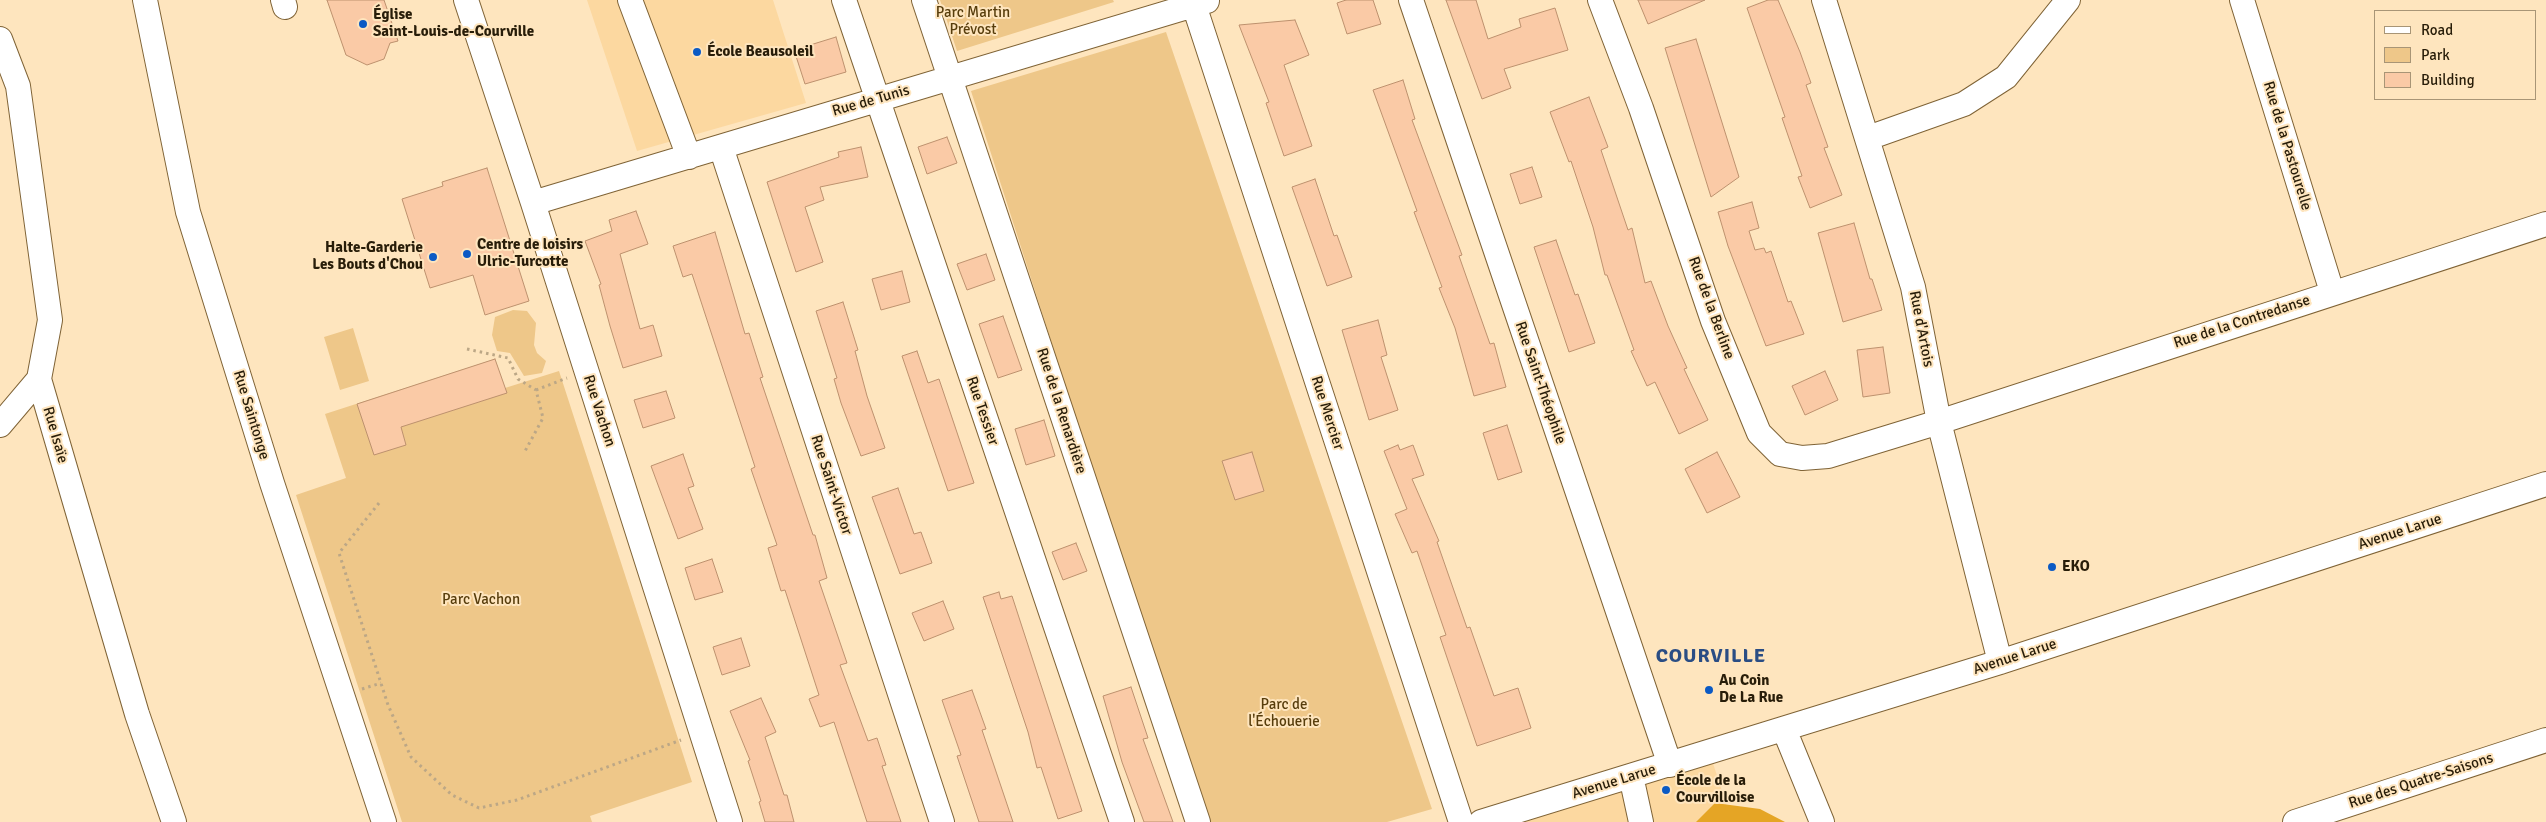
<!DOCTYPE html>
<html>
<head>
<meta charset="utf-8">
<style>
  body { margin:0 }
  #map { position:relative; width:2546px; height:822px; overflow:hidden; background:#fee5be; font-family:Signika,sans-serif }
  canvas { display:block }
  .legend { position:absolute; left:2374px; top:10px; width:162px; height:90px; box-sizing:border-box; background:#fee5be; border:1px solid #a89576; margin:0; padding:6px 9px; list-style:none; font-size:15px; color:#281d09 }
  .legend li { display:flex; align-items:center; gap:10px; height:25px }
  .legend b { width:25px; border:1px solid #a89576 }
</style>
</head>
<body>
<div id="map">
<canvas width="2546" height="822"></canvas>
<ul class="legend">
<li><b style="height:6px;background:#fff"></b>Road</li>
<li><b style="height:14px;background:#eec789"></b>Park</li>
<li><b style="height:14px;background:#facaa6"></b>Building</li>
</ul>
</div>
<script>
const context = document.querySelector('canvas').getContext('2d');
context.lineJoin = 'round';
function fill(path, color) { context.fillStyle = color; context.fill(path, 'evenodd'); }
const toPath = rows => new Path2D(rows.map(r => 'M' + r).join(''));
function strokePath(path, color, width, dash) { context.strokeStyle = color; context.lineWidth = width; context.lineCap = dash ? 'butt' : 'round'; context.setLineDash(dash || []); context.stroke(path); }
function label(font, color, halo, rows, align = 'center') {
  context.font = font + ' Signika,sans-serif'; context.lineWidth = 4; context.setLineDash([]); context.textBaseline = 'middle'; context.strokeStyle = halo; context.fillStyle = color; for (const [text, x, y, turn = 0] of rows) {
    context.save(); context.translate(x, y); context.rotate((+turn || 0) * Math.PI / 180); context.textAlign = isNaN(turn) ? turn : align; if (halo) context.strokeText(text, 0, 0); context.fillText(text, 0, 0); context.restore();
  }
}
fill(toPath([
  [587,0,773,0,806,103,637,151],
  [1711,757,1732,822,1510,822]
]), '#fcd8a0');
fill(toPath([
  [940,0,1113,0,1114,2,957,51],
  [1166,32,1432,809,1387,822,1205,822,971,91],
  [513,310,527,311,536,323,534,345,537,353,546,361,542,373,524,376,510,353,497,351,492,335,495,317],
  [353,328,369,381,340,390,324,337],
  [495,359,505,388,559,371,692,782,590,816,592,822,402,822,296,495,346,478,325,414]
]), '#eec789');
fill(toPath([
  [1715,803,1760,809,1785,822,1696,822]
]), '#e5a525');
const building = toPath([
  [327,0,384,0,398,41,390,43,384,59,367,65,346,55,327,0],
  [1346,0,1373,0,1381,24,1347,34,1337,3,1346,0],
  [1446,0,1476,0,1488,39,1521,27,1519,19,1555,8,1568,50,1504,69,1511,88,1482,99,1446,0],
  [1638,0,1705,0,1648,24,1638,0],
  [1768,0,1778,0,1800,52,1811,83,1806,85,1828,147,1824,148,1842,195,1810,208,1798,177,1802,176,1782,118,1785,117,1747,8,1768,0],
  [1295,20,1309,55,1284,65,1312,146,1284,156,1266,103,1269,102,1239,25,1295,20],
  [836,37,846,72,805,84,794,50,836,37],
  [1696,39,1739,177,1711,197,1665,48,1696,39],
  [1403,80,1415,119,1412,120,1462,255,1459,256,1490,344,1494,343,1506,387,1474,396,1455,328,1439,288,1442,287,1414,212,1417,211,1373,90,1403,80],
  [1589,97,1608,147,1601,150,1628,230,1632,228,1645,283,1651,281,1668,326,1687,368,1684,369,1708,420,1679,434,1655,382,1647,386,1631,351,1634,350,1607,275,1605,275,1593,227,1571,161,1569,162,1550,112,1589,97],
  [947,137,957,163,927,174,918,147,947,137],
  [861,147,868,177,820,187,824,200,805,207,823,262,796,272,767,182,839,157,838,152,861,147],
  [1532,167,1542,197,1520,204,1510,174,1532,167],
  [487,168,529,301,485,315,473,275,430,288,402,199,443,186,442,182,487,168],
  [1315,179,1334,236,1337,235,1352,277,1327,286,1292,187,1315,179],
  [1752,202,1759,228,1749,231,1755,250,1764,248,1766,253,1771,251,1788,302,1791,301,1804,334,1766,346,1728,246,1718,212,1752,202],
  [636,211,648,244,620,254,640,329,653,325,662,356,623,368,610,326,599,285,601,284,585,241,612,231,609,220,636,211],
  [1854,223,1870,279,1872,279,1882,310,1843,322,1818,233,1854,223],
  [715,232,745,334,749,333,763,377,760,378,813,535,815,535,827,578,819,581,847,663,840,665,868,741,877,738,886,765,882,766,901,822,867,822,834,722,820,727,809,699,819,695,785,590,781,591,768,548,777,545,751,469,755,467,692,274,683,277,673,246,715,232],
  [1556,240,1575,295,1578,294,1595,343,1569,352,1534,247,1556,240],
  [986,254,995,280,967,290,957,264,986,254],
  [902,271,910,302,881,310,872,279,902,271],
  [843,302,858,350,855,351,867,396,885,448,861,456,841,403,834,379,837,378,816,311,843,302],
  [1003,316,1022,370,998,378,979,324,1003,316],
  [1378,320,1387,355,1381,357,1398,410,1369,420,1342,330,1378,320],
  [1883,347,1890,393,1863,397,1857,350,1883,347],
  [917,351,928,383,939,379,974,483,948,491,902,356,917,351],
  [495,359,507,393,401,427,406,445,374,455,357,404,495,359],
  [1825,371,1838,400,1805,415,1792,386,1825,371],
  [666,391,675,418,643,428,634,400,666,391],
  [1044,420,1055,456,1026,465,1015,429,1044,420],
  [1507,425,1522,472,1498,480,1483,433,1507,425],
  [1398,445,1400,450,1413,445,1424,475,1412,479,1439,541,1437,542,1467,628,1470,627,1494,696,1518,688,1531,728,1477,746,1440,637,1446,635,1417,551,1412,553,1395,514,1407,509,1384,451,1398,445],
  [1252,452,1264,491,1235,500,1222,461,1252,452],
  [1717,452,1740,497,1707,513,1685,469,1717,452],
  [683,454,694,486,688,488,703,529,678,539,651,466,683,454],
  [898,488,914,534,921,532,932,563,900,574,872,497,898,488],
  [1076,543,1087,571,1063,580,1052,552,1076,543],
  [712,559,723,592,695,600,685,568,712,559],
  [999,592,1001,599,1012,596,1082,811,1058,819,1041,767,1037,768,1028,732,983,597,999,592],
  [943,601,954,629,924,641,912,613,943,601],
  [741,638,750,666,722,675,713,647,741,638],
  [1131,687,1148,738,1143,739,1173,822,1144,822,1122,762,1103,696,1131,687],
  [972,690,986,729,982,730,1013,822,979,822,957,756,961,755,942,700,972,690],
  [761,698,776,732,765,737,784,795,787,795,794,822,765,822,759,802,761,801,748,761,750,760,730,711,761,698]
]);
fill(building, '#facaa6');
strokePath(building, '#bd916e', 1);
const minor = toPath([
  [145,0,188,212,272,483,384,822],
  [283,0,285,7],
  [466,0,533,203,730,822],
  [630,0,689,157],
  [844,0,1122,822],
  [924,0,1198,822],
  [1411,0,1670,765],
  [1600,0,1641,108,1713,321,1759,433,1780,454,1802,458,1828,456,1939,422,2546,224],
  [1824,0,1913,287,1939,422,2000,662],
  [2242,0,2332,292],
  [1194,5,1461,822],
  [0,39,18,86,50,320,39,379,137,714,174,822],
  [1868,138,1964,104,2006,77,2068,0],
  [721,147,942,822],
  [533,203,1207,1],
  [0,425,39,379],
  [1784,729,1822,822],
  [1631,776,1641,822],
  [1481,822,2000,662,2546,484],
  [2295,822,2546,740]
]);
strokePath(minor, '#7f6336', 26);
strokePath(toPath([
  [467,349,508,358,518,379,536,390,543,418,524,453],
  [536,390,567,378],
  [379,503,339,553,388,705,411,757,452,795,479,808,517,800,681,740],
  [362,689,381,683]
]), '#bca786', 3, [2.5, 4]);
strokePath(minor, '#fff', 24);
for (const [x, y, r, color] of [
  [363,24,5,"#0b5ac4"],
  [697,52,5,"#0b5ac4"],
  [467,254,5,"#0b5ac4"],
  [433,257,5,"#0b5ac4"],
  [2052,567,5,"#0b5ac4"],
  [1709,690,5,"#0b5ac4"],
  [1666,790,5,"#0b5ac4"]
]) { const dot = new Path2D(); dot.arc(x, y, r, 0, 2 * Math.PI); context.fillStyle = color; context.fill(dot); strokePath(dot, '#fee5be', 2); }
label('15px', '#573d0c', '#fee5be', [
  ["Parc Martin",973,13],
  ["Prévost",973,30],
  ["Parc Vachon",481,600],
  ["Parc de",1284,705],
  ["l'Échouerie",1284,722]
]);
label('bold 15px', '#281d09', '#fee5be', [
  ["Église",373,15],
  ["Saint-Louis-de-Courville",373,32],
  ["École Beausoleil",707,52],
  ["Centre de loisirs",477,245],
  ["Ulric-Turcotte",477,262],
  ["Halte-Garderie",423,248,"right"],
  ["Les Bouts d'Chou",423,265,"right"],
  ["EKO",2062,567],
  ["Au Coin",1719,681],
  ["De La Rue",1719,698],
  ["École de la",1676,781],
  ["Courvilloise",1676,798]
], 'left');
label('15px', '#281d09', '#fee5be', [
  ["Rue de Tunis",871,101,-16],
  ["Rue de la Pastourelle",2287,146,73],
  ["Rue de la Berline",1711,308,70],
  ["Rue de la Contredanse",2242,322,-18],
  ["Rue d'Artois",1921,329,79],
  ["Rue Saint-Théophile",1540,383,71],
  ["Rue Vachon",599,411,72],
  ["Rue Tessier",982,411,71],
  ["Rue de la Renardière",1061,411,72],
  ["Rue Mercier",1327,413,72],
  ["Rue Saintonge",251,415,73],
  ["Rue Isaïe",55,435,74],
  ["Rue Saint-Victor",831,485,72],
  ["Avenue Larue",2400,532,-18],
  ["Avenue Larue",2015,657,-18],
  ["Rue des Quatre-Saisons",2421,781,-18],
  ["Avenue Larue",1614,782,-17]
]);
context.letterSpacing = '1px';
label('bold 20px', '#2a4d84', '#fee5be', [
  ["COURVILLE",1711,657]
]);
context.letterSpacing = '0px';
</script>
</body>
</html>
